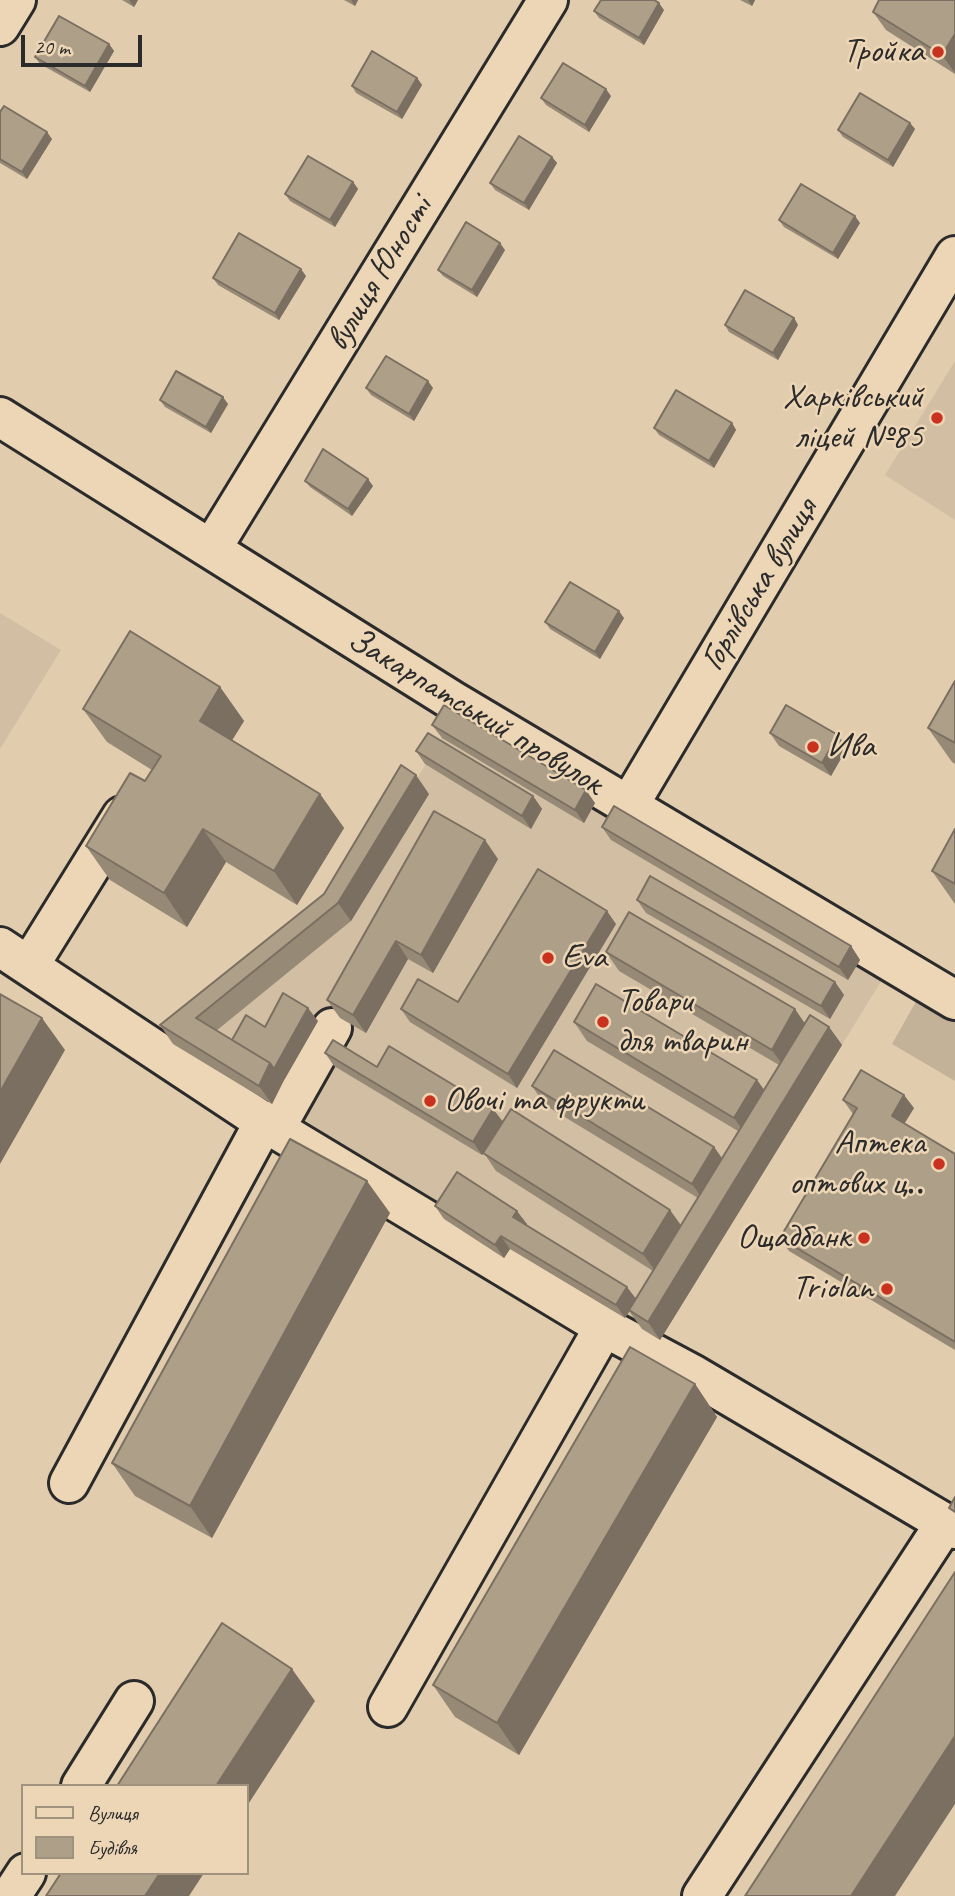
<!DOCTYPE html>
<html>
<head>
<meta charset="utf-8">
<style>
  body { margin:0 }
  #map { position:relative; width:955px; height:1896px; overflow:hidden; background:#e1ccae; font-family:Caveat,sans-serif }
  canvas { display:block }
  .legend { position:absolute; left:21px; top:1784px; width:228px; height:91px; box-sizing:border-box; background:#edd6b6; border:2px solid #9f927e; margin:0; padding:9px 12px; list-style:none; font-size:21px; color:#2b2b2b }
  .legend li { display:flex; align-items:center; gap:14px; height:35px }
  .legend b { width:35px; border:2px solid #9f927e }
  .scale { position:absolute; left:21px; top:35px; width:121px; height:32px; box-sizing:border-box; border:4px solid #2b2b2b; border-top:0; padding-left:9px; font-size:21px; line-height:24px; white-space:nowrap; color:#2b2b2b; -webkit-text-stroke:5px #edd6b6; paint-order:stroke }
</style>
</head>
<body>
<div id="map">
<canvas width="955" height="1896"></canvas>
<ul class="legend">
<li><b style="height:9px;background:#edd6b6"></b>Вулиця</li>
<li><b style="height:19px;background:#ae9f89"></b>Будівля</li>
</ul>
<div class="scale">20 m</div>
</div>
<script>
const context = document.querySelector('canvas').getContext('2d');
context.lineJoin = 'round';
function fill(path, color) { context.fillStyle = color; context.fill(path, 'evenodd'); }
const toPath = rows => new Path2D(rows.map(r => 'M' + r).join(''));
function strokePath(path, color, width, dash) { context.strokeStyle = color; context.lineWidth = width; context.lineCap = dash ? 'butt' : 'round'; context.setLineDash(dash || []); context.stroke(path); }
function label(font, color, halo, rows, align = 'center') {
  context.font = font + ' Caveat,sans-serif'; context.lineWidth = 5; context.setLineDash([]); context.textBaseline = 'middle'; context.strokeStyle = halo; context.fillStyle = color; for (const [text, x, y, turn = 0] of rows) {
    context.save(); context.translate(x, y); context.rotate((+turn || 0) * Math.PI / 180); context.textAlign = isNaN(turn) ? turn : align; if (halo) context.strokeText(text, 0, 0); context.fillText(text, 0, 0); context.restore();
  }
}
fill(toPath([
  [955,361,955,520,885,475],
  [0,613,61,650,0,749],
  [453,718,885,975,660,1340,173,1044,337,913]
]), '#d2bea3');
fill(toPath([
  [927,982,955,1000,955,1081,892,1044]
]), '#c3b198');
const minor = toPath([
  [0,26,16,0],
  [0,417,453,701,955,1000],
  [212,548,548,0],
  [629,805,955,256],
  [0,947,264,1122,604,1327,694,1375,955,1529],
  [29,966,122,816],
  [275,1129,332,1028],
  [69,1483,264,1122],
  [388,1707,604,1327],
  [81,1786,134,1701],
  [11,1896,26,1873],
  [702,1896,945,1523]
]);
strokePath(minor, '#2b2b2b', 44);
strokePath(minor, '#edd6b6', 38);
fill(toPath([
  [122,0,138,0,134,7],
  [344,0,358,0,355,6],
  [740,0,755,0,752,6],
  [955,0,955,74,886,30,873,12],
  [664,10,644,45,599,18,594,11],
  [109,44,114,51,90,92,40,64,35,57],
  [417,78,422,85,402,119,356,93,352,86],
  [611,96,589,132,546,105,541,98],
  [0,112,52,139,27,179,0,163],
  [910,123,915,129,893,167,843,137,838,130],
  [552,157,557,163,529,210,495,190,490,183],
  [353,182,358,189,335,227,290,201,285,194],
  [779,220,860,223,838,259,784,227],
  [505,250,477,297,443,276,438,270],
  [306,276,279,320,218,285,213,278],
  [794,318,798,325,778,360,729,332,725,325],
  [366,388,433,388,414,421,371,395],
  [160,400,228,404,211,433,165,407],
  [732,423,736,430,714,468,659,435,654,428],
  [305,481,373,486,352,516,310,487],
  [624,618,600,659,550,629,545,622],
  [955,681,955,764,952,762,928,728],
  [220,687,244,721,232,740,320,794,344,828,297,905,226,862,187,927,110,880,86,846,145,781,152,770,107,742,83,709],
  [432,725,595,803,584,823,442,738],
  [770,733,838,735,847,748,831,776,779,746],
  [416,751,533,796,542,809,531,829,425,764],
  [429,794,351,921,216,1031,232,1040,265,1027,318,1021,283,1082,272,1104,173,1044,160,1025,324,894],
  [434,811,498,859,433,973,408,959,366,1033,340,1018,327,1000],
  [602,827,851,946,860,960,848,980,611,840],
  [955,829,955,904,932,871],
  [637,900,835,982,844,995,830,1019,646,913],
  [616,924,517,1088,410,1022,401,1009,458,1002],
  [606,952,805,1023,829,1027,842,1045,660,1340,642,1329,629,1311,625,1318,510,1249,504,1258,444,1219,435,1206,527,1224,526,1225,636,1298,653,1271,496,1171,484,1153,482,1155,334,1066,325,1053,377,1067,493,1109,503,1122,681,1225,698,1198,545,1105,532,1086,714,1147,722,1158,738,1131,587,1041,574,1022,757,1080,764,1090,779,1065,619,971],
  [843,1100,914,1108,904,1124,955,1154,955,1350,789,1251,780,1238,853,1114],
  [390,1213,212,1538,135,1496,112,1463],
  [695,1384,717,1417,519,1755,455,1717,433,1685]
]), '#968976');
fill(toPath([
  [129,0,138,0,134,7],
  [351,0,358,0,355,6],
  [748,0,755,0,752,6],
  [659,3,664,10,644,45,639,38],
  [955,34,955,73,942,55],
  [109,44,114,51,90,92,85,86],
  [417,78,422,85,402,119,397,112],
  [606,89,611,96,589,132,585,125],
  [910,123,915,129,893,167,888,160],
  [47,132,52,139,27,179,22,172],
  [552,157,557,163,529,210,524,203],
  [353,182,358,189,335,227,330,220],
  [855,216,860,223,838,259,833,253],
  [500,243,505,250,477,297,472,290],
  [301,269,306,276,279,320,275,313],
  [794,318,798,325,778,360,773,353],
  [428,381,433,388,414,421,409,414],
  [223,397,228,404,211,433,206,427],
  [732,423,736,430,714,468,709,461],
  [368,479,373,486,352,516,348,509],
  [619,611,624,618,600,659,595,652],
  [220,687,244,721,223,755,200,721],
  [838,735,847,748,831,776,822,763],
  [416,775,429,794,351,921,338,903],
  [586,790,595,803,584,823,575,810],
  [320,794,344,828,297,905,274,871],
  [533,796,542,809,531,829,522,816],
  [203,829,226,862,187,927,164,893],
  [485,840,498,859,433,973,421,955],
  [607,911,616,924,517,1088,508,1074],
  [396,941,408,959,366,1033,353,1015],
  [851,946,860,960,848,980,839,967],
  [835,982,844,995,830,1019,821,1006],
  [308,1008,318,1021,283,1082,272,1104,259,1086,270,1063],
  [795,1009,808,1028,785,1068,772,1050],
  [42,1018,65,1050,0,1164,0,1092],
  [829,1027,842,1045,660,1340,648,1322],
  [757,1080,770,1098,747,1136,734,1118],
  [904,1095,914,1108,901,1129,892,1116],
  [493,1109,503,1122,482,1155,473,1142],
  [714,1147,727,1166,705,1202,692,1184],
  [367,1181,390,1213,212,1538,190,1506],
  [670,1210,683,1228,656,1272,643,1254],
  [517,1211,527,1224,522,1230,513,1217],
  [501,1236,510,1249,504,1258,495,1245],
  [627,1287,637,1300,625,1318,616,1305],
  [695,1384,717,1417,519,1755,497,1723],
  [292,1669,315,1701,247,1806,247,1786,216,1786],
  [955,1736,955,1804,895,1896,851,1896],
  [160,1873,204,1873,189,1896,145,1896]
]), '#7a6f60');
const building = toPath([
  [601,0,654,0,659,3,639,38,594,11,601,0],
  [879,0,955,0,955,34,942,55,873,12,879,0],
  [59,16,109,44,85,86,35,57,59,16],
  [372,51,417,78,397,112,352,86,372,51],
  [563,63,606,89,585,125,541,98,563,63],
  [860,93,910,123,888,160,838,130,860,93],
  [4,106,47,132,22,172,0,159,0,112,4,106],
  [519,136,552,157,524,203,490,183,519,136],
  [308,156,353,182,330,220,285,194,308,156],
  [801,184,855,216,833,253,779,220,801,184],
  [466,222,500,243,472,290,438,270,466,222],
  [239,233,301,269,275,313,213,278,239,233],
  [745,290,794,318,773,353,725,325,745,290],
  [386,356,428,381,409,414,366,388,386,356],
  [176,371,223,397,206,427,160,400,176,371],
  [676,390,732,423,709,461,654,428,676,390],
  [323,449,368,479,348,509,305,481,323,449],
  [570,582,619,611,595,652,545,622,570,582],
  [130,631,220,687,200,721,320,794,274,871,203,829,164,893,86,846,130,773,145,781,161,756,83,709,130,631],
  [955,681,955,743,928,728,955,681],
  [444,705,586,790,575,810,432,725,444,705],
  [786,705,838,735,822,763,770,733,786,705],
  [428,733,533,796,522,816,416,751,428,733],
  [401,765,416,775,338,903,196,1018,270,1063,259,1086,160,1025,324,894,401,765],
  [614,806,851,946,839,967,602,827,614,806],
  [434,811,485,840,421,955,396,941,353,1015,327,1000,434,811],
  [955,829,955,884,932,871,955,829],
  [538,869,607,911,508,1074,401,1009,418,979,458,1002,538,869],
  [650,876,835,982,821,1006,637,900,650,876],
  [629,912,795,1009,772,1050,606,952,629,912],
  [596,984,757,1080,734,1118,574,1022,596,984],
  [283,993,308,1008,274,1069,270,1063,232,1040,246,1015,265,1027,283,993],
  [0,994,42,1018,0,1092,0,994],
  [810,1015,829,1027,648,1322,629,1310,810,1015],
  [333,1040,377,1067,389,1046,493,1109,473,1142,325,1053,333,1040],
  [554,1050,714,1147,692,1184,532,1086,554,1050],
  [861,1070,904,1095,892,1116,955,1154,955,1342,780,1238,857,1108,843,1100,861,1070],
  [511,1109,670,1210,643,1254,483,1153,511,1109],
  [290,1139,367,1181,190,1506,112,1463,290,1139],
  [457,1172,517,1211,513,1217,627,1287,616,1305,501,1236,495,1245,435,1206,457,1172],
  [630,1347,695,1384,497,1723,433,1685,630,1347],
  [955,1497,955,1512,949,1508,955,1497],
  [955,1572,955,1736,851,1896,745,1896,955,1572],
  [222,1623,292,1669,216,1786,117,1786,222,1623],
  [61,1873,160,1873,145,1896,46,1896,61,1873]
]);
fill(building, '#ae9f89');
strokePath(building, '#7a6f60', 2);
for (const [x, y, r, color] of [
  [938,52,7,"#c8321e"],
  [937,418,7,"#c8321e"],
  [813,747,7,"#c8321e"],
  [548,958,7,"#c8321e"],
  [603,1022,7,"#c8321e"],
  [430,1101,7,"#c8321e"],
  [939,1164,7,"#c8321e"],
  [864,1238,7,"#c8321e"],
  [887,1289,7,"#c8321e"]
]) { const dot = new Path2D(); dot.arc(x, y, r, 0, 2 * Math.PI); context.fillStyle = color; context.fill(dot); strokePath(dot, '#edd6b6', 2.5); }
label('35px', '#2b2b2b', '#edd6b6', [
  ["Тройка",924,52],
  ["Харківський",923,398],
  ["ліцей №85",923,438],
  ["Ива",827,747,"left"],
  ["Eva",562,958,"left"],
  ["Товари",617,1002,"left"],
  ["для тварин",617,1042,"left"],
  ["Овочі та фрукти",444,1101,"left"],
  ["Аптека",925,1144],
  ["оптових ц‥",925,1184],
  ["Ощадбанк",850,1238],
  ["Triolan",873,1289]
], 'right');
label('35px', '#2b2b2b', '#edd6b6', [
  ["вулиця Юності",380,274,-59],
  ["Горлівська вулиця",760,585,-59],
  ["Закарпатський провулок",475,712,31]
]);
</script>
</body>
</html>
